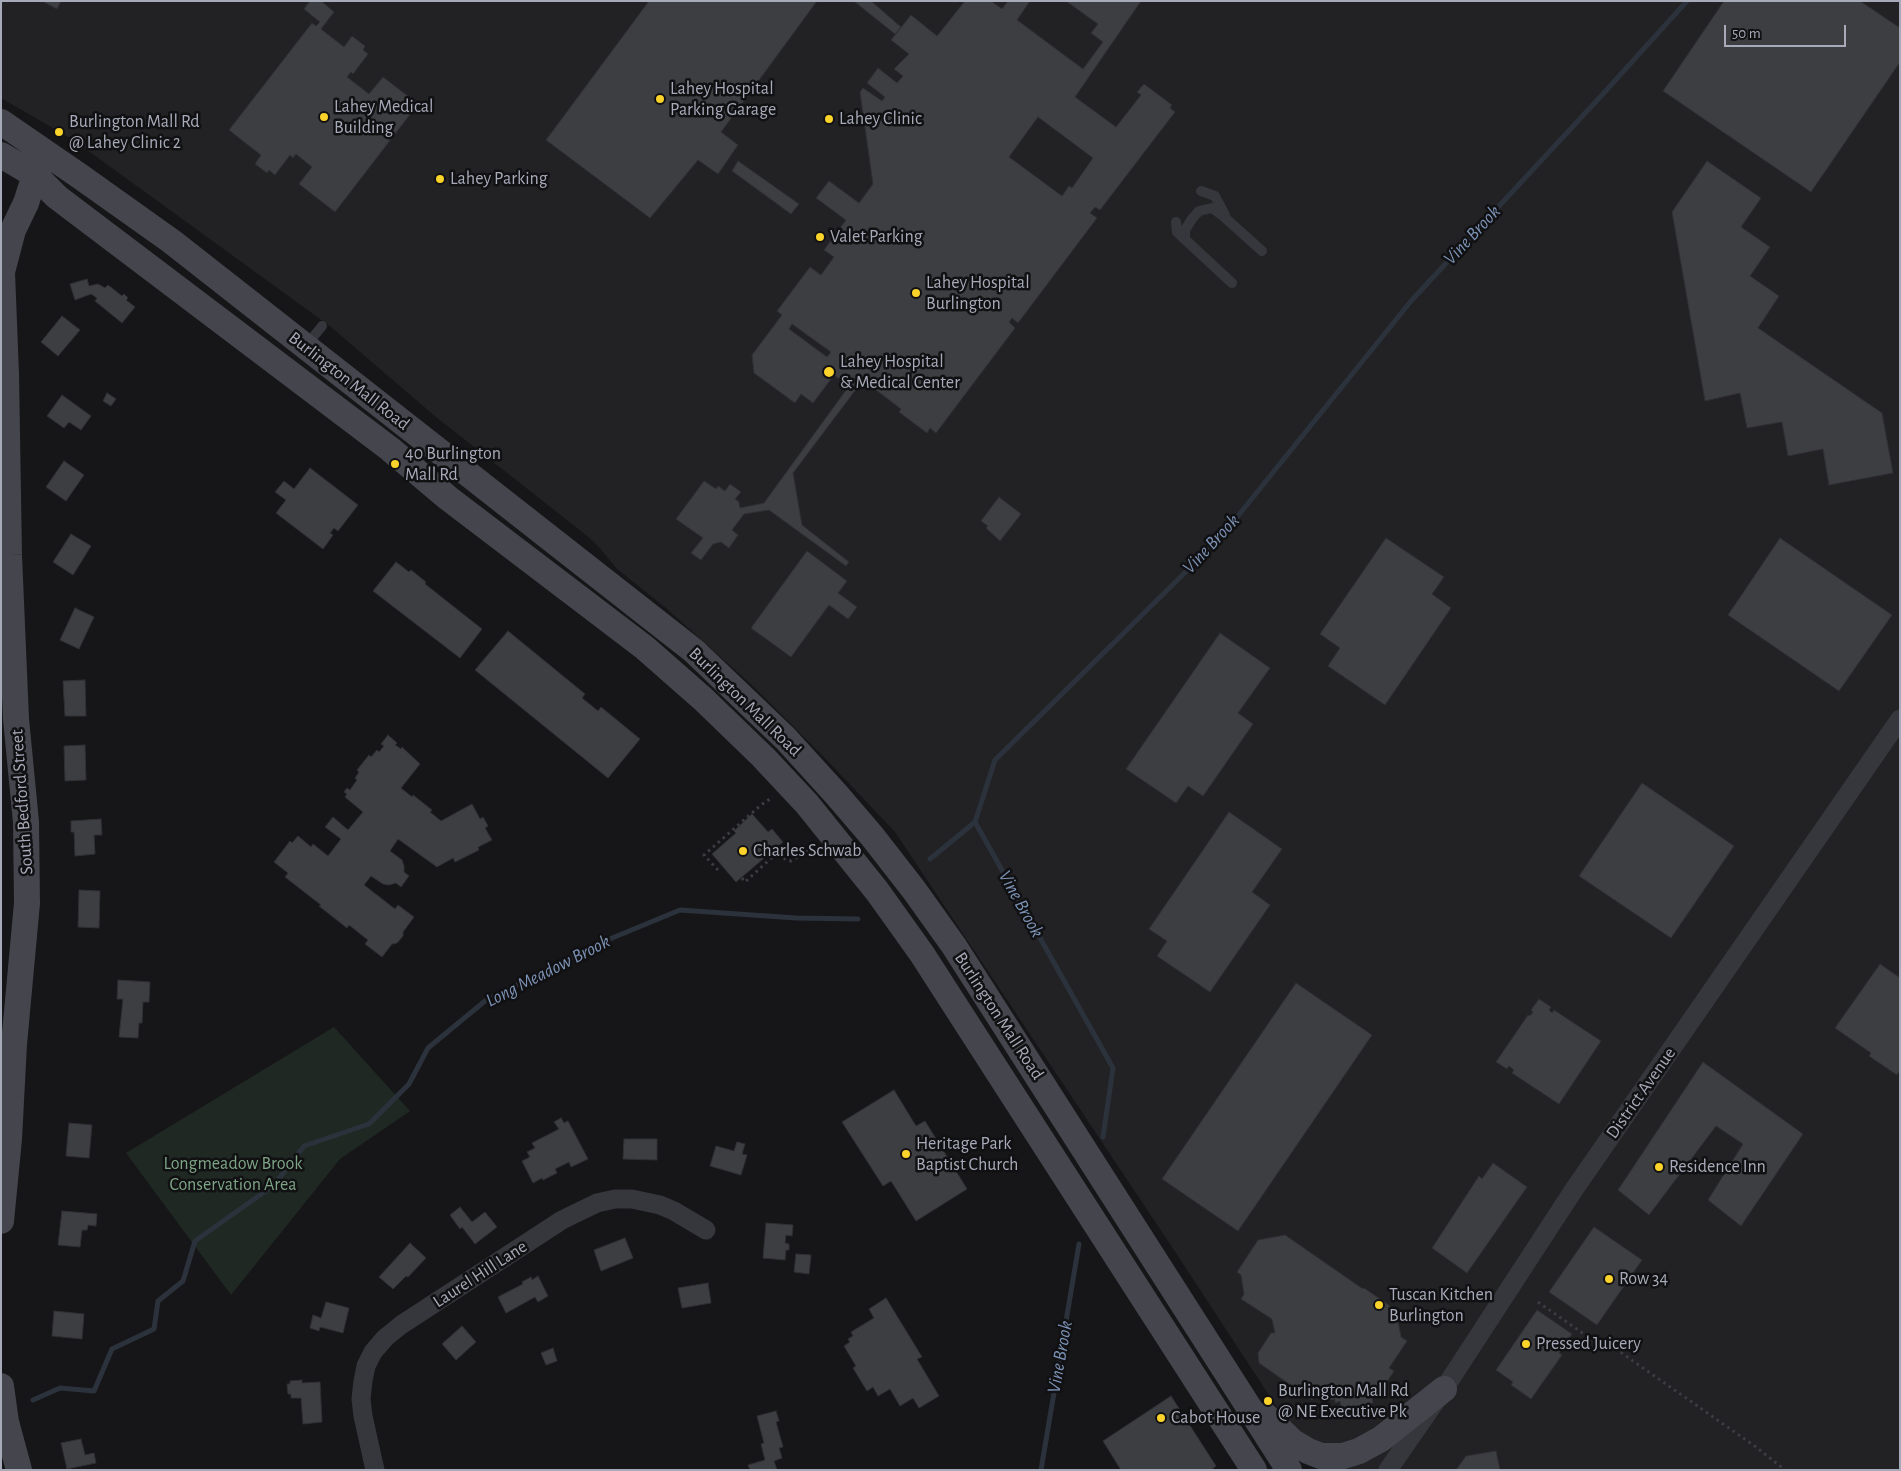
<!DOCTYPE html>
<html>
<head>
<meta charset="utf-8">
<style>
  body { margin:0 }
  #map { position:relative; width:1901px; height:1471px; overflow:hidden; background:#161618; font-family:"Alegreya Sans",sans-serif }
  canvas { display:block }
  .frame { position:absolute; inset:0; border:2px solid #a7aab8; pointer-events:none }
  .scale { position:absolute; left:1724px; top:25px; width:122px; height:22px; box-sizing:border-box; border:2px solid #a7aab8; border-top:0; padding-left:6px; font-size:15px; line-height:18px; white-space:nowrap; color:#a7aab8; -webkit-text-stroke:4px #111113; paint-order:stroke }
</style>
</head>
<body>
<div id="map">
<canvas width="1901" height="1471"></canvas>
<div class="frame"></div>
<div class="scale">50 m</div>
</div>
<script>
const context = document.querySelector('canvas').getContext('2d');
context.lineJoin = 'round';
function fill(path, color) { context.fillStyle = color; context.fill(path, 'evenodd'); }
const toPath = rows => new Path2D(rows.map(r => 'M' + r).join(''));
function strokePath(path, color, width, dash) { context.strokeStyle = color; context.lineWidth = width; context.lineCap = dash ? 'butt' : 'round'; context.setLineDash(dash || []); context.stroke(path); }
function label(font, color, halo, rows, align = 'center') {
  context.font = font + ' "Alegreya Sans",sans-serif'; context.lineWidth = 5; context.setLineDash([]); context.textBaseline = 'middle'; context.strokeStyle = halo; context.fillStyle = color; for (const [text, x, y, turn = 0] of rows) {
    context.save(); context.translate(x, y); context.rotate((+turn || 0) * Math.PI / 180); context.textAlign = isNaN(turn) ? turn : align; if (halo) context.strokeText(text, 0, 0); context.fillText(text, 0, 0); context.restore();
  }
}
fill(toPath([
  [1,1,1900,1,1900,1470,1318,1470,1170,1244,895,832,821,754,754,687,667,609,617,569,598,546,586,535,436,417,331,327,72,139,1,98]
]), '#222225');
fill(toPath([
  [334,1027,410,1111,340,1159,231,1295,126,1153]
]), '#1f2822');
strokePath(toPath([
  [930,859,975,822],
  [1103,1137,1113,1068,975,822,995,760,1221,537,1411,301,1602,95,1687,1],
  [33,1400,60,1388,94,1391,112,1349,154,1329,158,1301,183,1281,195,1241,274,1185,304,1146,369,1124,409,1084,428,1048,485,1001,605,941,680,910,796,918,858,919],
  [1041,1470,1079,1244]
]), '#2b323c', 5);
const building = toPath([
  [42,1,61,1,57,9,42,1],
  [310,1,321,1,334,12,321,29,344,47,352,36,365,46,363,50,368,54,353,74,351,72,347,77,369,94,383,77,418,104,335,212,299,184,312,167,296,154,293,158,290,155,275,175,269,170,267,173,255,164,261,155,229,130,312,23,316,26,320,22,304,9,310,1],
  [649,1,817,1,721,132,738,145,718,174,698,160,650,218,546,140,649,1],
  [871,1,901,27,895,34,855,2,871,1],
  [965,1,991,1,1002,9,1008,1,1030,1,1017,20,1083,69,1103,42,1091,33,1098,24,1066,1,1141,1,1075,97,1116,127,1141,95,1137,92,1144,84,1172,105,1170,108,1175,112,1100,210,1095,207,1090,213,1097,218,1018,323,1012,318,1009,322,1015,328,936,433,930,428,927,433,899,412,901,409,863,380,793,473,802,525,849,562,846,566,769,510,744,514,732,530,738,535,729,548,721,542,713,544,701,560,691,553,703,538,676,519,704,481,716,489,718,486,725,491,730,484,741,492,735,499,739,502,740,508,764,503,849,386,834,375,813,403,801,394,795,403,754,373,752,355,782,315,777,311,810,267,821,275,834,257,824,250,846,220,816,198,829,181,859,203,873,184,860,92,863,88,882,101,885,97,867,83,878,68,897,83,903,76,894,69,909,54,891,40,911,15,937,36,965,1],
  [1038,117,1093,158,1072,188,1069,186,1062,196,1009,157,1038,117],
  [792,324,831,352,827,357,789,329,792,324],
  [1724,1,1860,1,1900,28,1900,62,1811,192,1663,91,1724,1],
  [738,161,799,204,791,214,732,171,738,161],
  [1707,161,1761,198,1741,227,1770,247,1750,276,1779,296,1758,328,1882,413,1893,473,1829,485,1823,449,1788,456,1782,422,1747,428,1740,393,1705,401,1672,212,1707,161],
  [87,279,89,286,98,284,105,288,108,285,122,296,124,294,128,298,126,300,135,307,122,323,95,301,97,298,91,294,75,300,70,284,87,279],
  [62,316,80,330,58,356,41,342,62,316],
  [107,393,116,399,111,406,103,401,107,393],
  [62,395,91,416,81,430,69,422,64,428,47,416,62,395],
  [64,461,84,475,66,501,46,487,64,461],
  [310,468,358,505,338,531,334,528,330,533,333,535,323,549,276,513,286,500,275,492,284,481,294,489,310,468],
  [999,497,1021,514,1000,541,986,528,988,526,981,521,999,497],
  [71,534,91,546,73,575,53,562,71,534],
  [1386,538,1444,577,1432,594,1451,608,1385,705,1328,666,1340,648,1320,634,1386,538],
  [1780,538,1892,615,1839,691,1728,615,1780,538],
  [807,551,847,581,838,593,857,607,848,619,829,605,791,657,751,628,807,551],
  [396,562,409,572,411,570,426,582,425,584,482,629,460,658,373,591,396,562],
  [75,608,94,617,79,649,60,640,75,608],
  [508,631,585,694,582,698,598,711,601,707,640,739,608,778,475,670,508,631],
  [1220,633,1270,668,1238,713,1253,724,1203,796,1188,786,1176,803,1126,769,1220,633],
  [85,680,86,716,65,716,63,681,85,680],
  [388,735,397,743,395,745,401,749,402,747,420,764,401,788,412,797,413,795,432,810,430,812,441,821,472,804,480,819,483,817,488,826,485,828,492,840,478,847,479,850,455,862,453,858,437,867,398,839,390,851,402,860,404,866,404,872,409,876,401,887,396,883,389,885,383,884,371,876,364,885,395,909,398,905,414,917,403,932,403,936,397,943,392,944,382,957,365,944,368,940,349,925,347,928,319,906,321,905,285,877,288,873,274,862,290,841,292,843,298,836,311,847,313,844,328,856,341,839,325,827,333,817,348,830,363,812,345,797,347,794,344,792,347,788,350,790,357,780,355,778,359,772,357,770,369,755,371,757,377,750,379,752,384,746,381,744,388,735],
  [85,745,86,780,65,781,64,746,85,745],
  [1642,783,1734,846,1671,938,1579,876,1642,783],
  [1229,812,1282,849,1252,892,1270,905,1210,992,1157,956,1167,941,1149,929,1229,812],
  [752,814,768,832,772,829,783,842,736,882,712,854,736,833,734,831,752,814],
  [101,819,102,835,94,835,95,854,75,856,74,832,71,832,71,821,101,819],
  [79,890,100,891,99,928,78,927,79,890],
  [1880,964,1900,978,1900,1070,1897,1075,1869,1056,1871,1053,1835,1028,1880,964],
  [118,980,150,982,149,1002,143,1002,142,1023,139,1023,138,1038,119,1037,123,999,117,999,118,980],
  [1296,983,1372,1035,1238,1231,1162,1179,1296,983],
  [1539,999,1551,1007,1549,1010,1552,1013,1554,1010,1601,1041,1559,1104,1512,1073,1514,1070,1509,1066,1507,1069,1496,1062,1528,1015,1530,1016,1533,1012,1531,1010,1539,999],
  [1703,1062,1803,1134,1741,1226,1708,1200,1743,1144,1716,1126,1649,1215,1618,1190,1703,1062],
  [894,1090,916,1126,925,1121,967,1189,916,1221,891,1181,883,1186,842,1122,894,1090],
  [561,1118,564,1123,568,1121,588,1159,571,1167,569,1162,555,1169,557,1173,543,1180,542,1178,533,1183,522,1161,530,1157,527,1152,535,1148,532,1143,559,1129,554,1122,561,1118],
  [69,1123,92,1125,89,1158,66,1156,69,1123],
  [624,1139,657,1139,657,1160,623,1159,624,1139],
  [737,1142,745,1144,742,1154,747,1155,741,1175,710,1166,716,1146,734,1151,737,1142],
  [1493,1163,1527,1187,1467,1273,1432,1248,1479,1176,1482,1179,1493,1163],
  [460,1207,472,1222,485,1212,497,1227,475,1244,462,1227,460,1229,450,1215,460,1207],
  [62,1211,97,1214,96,1226,88,1225,87,1230,82,1230,80,1247,58,1245,62,1211],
  [766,1223,793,1225,792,1236,786,1235,785,1243,789,1244,789,1250,786,1250,785,1260,763,1258,766,1223],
  [1594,1227,1642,1260,1597,1325,1549,1292,1594,1227],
  [1285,1235,1363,1289,1364,1288,1396,1310,1401,1337,1407,1341,1389,1368,1394,1371,1381,1391,1376,1392,1377,1395,1372,1396,1373,1403,1341,1409,1340,1401,1335,1403,1335,1399,1330,1400,1318,1392,1312,1400,1259,1363,1258,1353,1271,1333,1275,1333,1272,1319,1241,1299,1244,1294,1241,1275,1237,1272,1258,1240,1285,1235],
  [625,1238,633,1258,601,1271,594,1250,625,1238],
  [410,1243,426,1258,408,1277,406,1276,393,1289,379,1277,410,1243],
  [796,1254,811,1255,809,1274,794,1272,796,1254],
  [538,1276,548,1296,538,1302,535,1297,506,1313,498,1297,523,1284,522,1282,531,1277,532,1280,538,1276],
  [708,1283,711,1303,682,1308,678,1288,708,1283],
  [886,1298,922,1357,917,1359,939,1396,919,1408,913,1398,900,1406,890,1389,878,1396,873,1387,867,1391,853,1368,856,1366,844,1346,850,1342,848,1339,853,1336,851,1332,874,1318,869,1309,886,1298],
  [326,1302,349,1308,343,1333,320,1327,319,1331,310,1328,313,1315,321,1318,326,1302],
  [1537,1310,1572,1334,1559,1353,1562,1355,1531,1399,1511,1385,1513,1382,1496,1370,1537,1310],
  [54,1311,84,1314,82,1339,52,1336,54,1311],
  [462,1326,476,1342,456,1360,442,1344,462,1326],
  [553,1348,557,1361,546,1365,541,1353,553,1348],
  [302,1380,302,1383,320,1382,322,1422,303,1424,301,1398,291,1398,291,1394,288,1394,287,1384,290,1384,290,1381,302,1380],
  [1171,1396,1216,1466,1211,1470,1121,1470,1103,1441,1171,1396],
  [776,1411,779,1421,776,1422,783,1447,779,1448,782,1458,774,1461,777,1470,750,1470,748,1465,765,1460,761,1444,764,1443,757,1416,776,1411],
  [81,1439,85,1455,94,1453,96,1463,67,1469,61,1443,81,1439],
  [1496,1451,1500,1470,1456,1470,1466,1456,1496,1451]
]);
fill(building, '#3d3e42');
strokePath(building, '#303034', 1);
strokePath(toPath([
  [775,848,785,859,791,861,816,846],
  [718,870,704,855,761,805,773,797],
  [742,878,745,882,779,851],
  [1538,1302,1591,1339,1613,1347,1756,1447,1785,1470]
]), '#3c3d44', 3, [2.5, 4]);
strokePath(toPath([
  [1201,191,1215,196,1225,215],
  [1176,222,1177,232,1232,283],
  [1185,240,1185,230,1192,219,1199,211,1212,208,1223,216,1262,251],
  [306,346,322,326]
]), '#36373d', 10);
strokePath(toPath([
  [375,1470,363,1416,361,1399,363,1381,366,1366,373,1352,385,1338,401,1325,562,1220,597,1203,615,1199,632,1199,660,1205,674,1211,706,1230],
  [1388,1470,1444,1389,1573,1191,1900,719]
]), '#36373d', 19);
strokePath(toPath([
  [1,122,81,177,171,241,694,651,786,739,836,794,872,836,914,890,954,946,1289,1470],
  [1,155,35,175,57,197,390,449,448,498,645,648,703,699,763,757,807,804,877,891,922,954,1254,1470],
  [1,1221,9,1139,14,1044,27,903,26,822,16,719,9,555,6,374,2,272,13,230,26,203,35,175,42,162],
  [1,1386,6,1422,19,1470],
  [1266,1416,1293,1442,1308,1451,1321,1456,1343,1456,1359,1451,1381,1439,1444,1389]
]), '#44454d', 26);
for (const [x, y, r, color] of [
  [660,99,5,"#fbd32b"],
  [324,117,5,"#fbd32b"],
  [829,119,5,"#fbd32b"],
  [59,132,5,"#fbd32b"],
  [440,179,5,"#fbd32b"],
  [820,237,5,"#fbd32b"],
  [916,293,5,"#fbd32b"],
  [829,372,6,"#fbd32b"],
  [395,464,5,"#fbd32b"],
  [743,851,5,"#fbd32b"],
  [906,1154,5,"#fbd32b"],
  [1659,1167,5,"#fbd32b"],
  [1609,1279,5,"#fbd32b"],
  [1379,1305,5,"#fbd32b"],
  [1526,1344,5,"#fbd32b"],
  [1268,1401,5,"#fbd32b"],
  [1161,1418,5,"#fbd32b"]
]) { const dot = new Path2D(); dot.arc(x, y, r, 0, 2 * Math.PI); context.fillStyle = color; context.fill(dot); strokePath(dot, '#111113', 2); }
label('18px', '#a7aab8', '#111113', [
  ["Lahey Hospital",670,89],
  ["Parking Garage",670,110],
  ["Lahey Medical",334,107],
  ["Building",334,128],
  ["Lahey Clinic",839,119],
  ["Burlington Mall Rd",69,122],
  ["@ Lahey Clinic 2",69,143],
  ["Lahey Parking",450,179],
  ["Valet Parking",830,237],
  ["Lahey Hospital",926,283],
  ["Burlington",926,304],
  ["Lahey Hospital",840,362],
  ["& Medical Center",840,383],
  ["40 Burlington",405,454],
  ["Mall Rd",405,475],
  ["Charles Schwab",753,851],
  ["Heritage Park",916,1144],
  ["Baptist Church",916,1165],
  ["Residence Inn",1669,1167],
  ["Row 34",1619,1279],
  ["Tuscan Kitchen",1389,1295],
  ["Burlington",1389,1316],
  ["Pressed Juicery",1536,1344],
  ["Burlington Mall Rd",1278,1391],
  ["@ NE Executive Pk",1278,1412],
  ["Cabot House",1171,1418]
], 'left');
label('18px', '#a7aab8', '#111113', [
  ["Burlington Mall Road",349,381,38],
  ["Burlington Mall Road",745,702,44],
  ["South Bedford Street",22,802,-94],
  ["Burlington Mall Road",999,1016,57],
  ["District Avenue",1641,1093,-55],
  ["Laurel Hill Lane",480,1274,-33]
]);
label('18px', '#7da485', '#111113', [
  ["Longmeadow Brook",233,1164],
  ["Conservation Area",233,1185]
]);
label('italic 19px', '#7c92b5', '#111113', [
  ["Vine Brook",1472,235,-47],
  ["Vine Brook",1211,544,-47],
  ["Vine Brook",1021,904,61],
  ["Long Meadow Brook",548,971,-27],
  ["Vine Brook",1060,1357,-80]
]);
</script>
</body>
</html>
